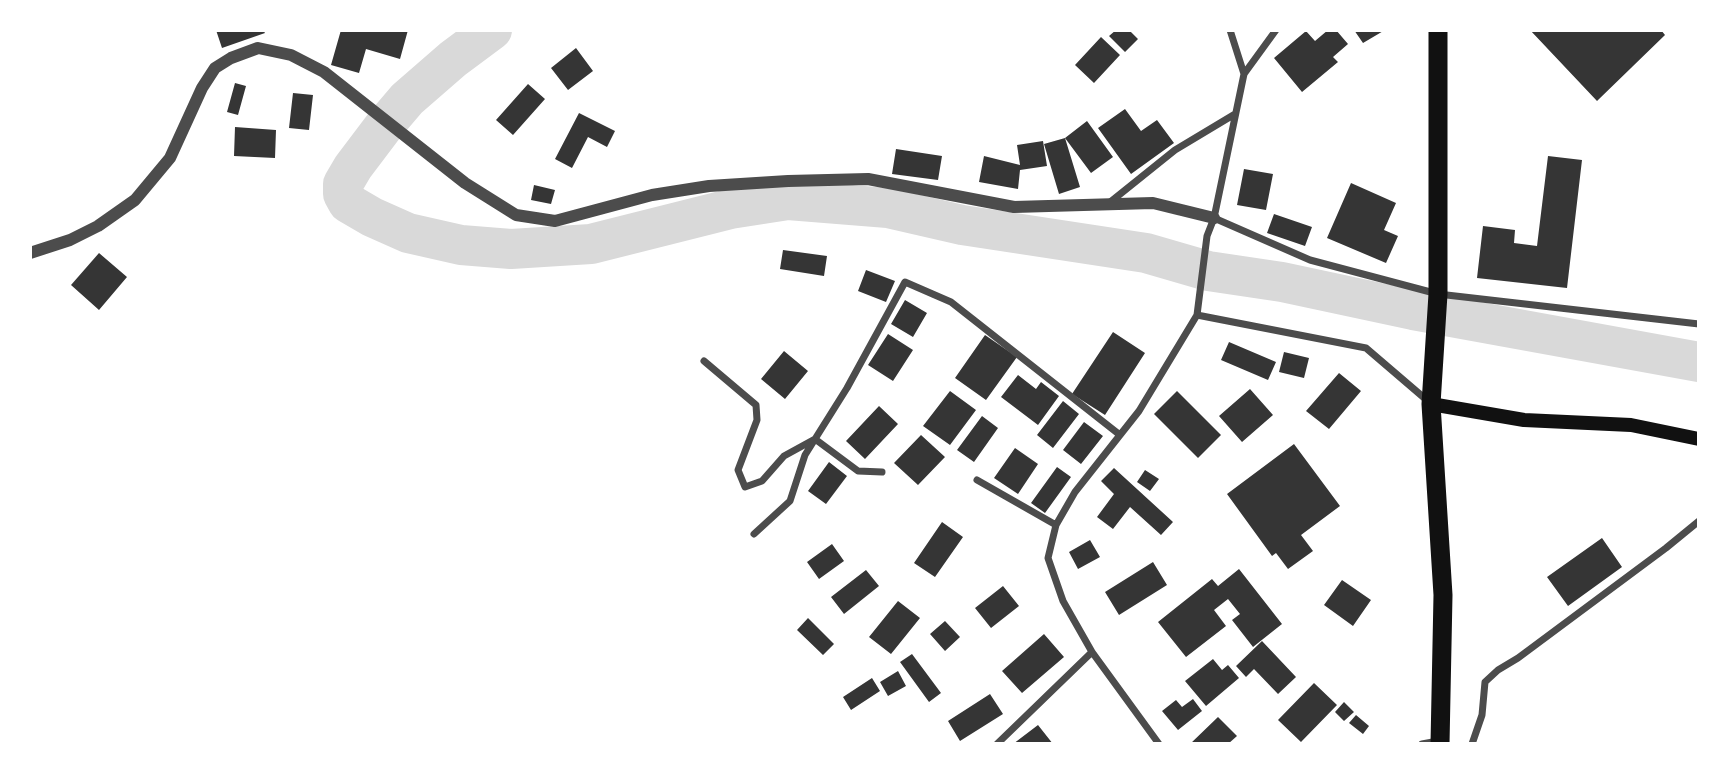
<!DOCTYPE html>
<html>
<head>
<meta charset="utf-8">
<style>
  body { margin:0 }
  #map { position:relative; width:1729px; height:774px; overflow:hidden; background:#fff; font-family:"Exo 2",sans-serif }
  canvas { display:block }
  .frame { position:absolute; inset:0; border:32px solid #fff; pointer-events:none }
</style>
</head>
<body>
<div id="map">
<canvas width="1729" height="774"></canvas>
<div class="frame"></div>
</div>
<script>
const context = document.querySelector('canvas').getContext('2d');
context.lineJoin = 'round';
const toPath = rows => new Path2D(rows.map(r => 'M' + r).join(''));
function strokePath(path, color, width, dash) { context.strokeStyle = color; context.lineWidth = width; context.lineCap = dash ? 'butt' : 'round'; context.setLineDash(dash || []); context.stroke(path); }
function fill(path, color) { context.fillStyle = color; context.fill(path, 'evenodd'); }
strokePath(toPath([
  [492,30,453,59,407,99,384,126,353,167,343,184,343,194,348,203,372,217,408,233,461,245,511,249,591,244,730,209,788,200,888,208,962,225,1146,253,1208,271,1282,282,1413,310,1699,362]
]), '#d9d9d9', 40);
fill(toPath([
  [216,30,263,30,265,33,222,48],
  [341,30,408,30,400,59,366,49,359,73,331,65],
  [1116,30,1129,30,1138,39,1125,52,1109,36],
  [1328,30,1336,30,1348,44,1333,57,1338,62,1302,92,1274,58,1306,31,1315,41],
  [1354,30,1385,30,1363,43],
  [1530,30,1661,30,1665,35,1597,101],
  [1101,37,1120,55,1094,83,1075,65],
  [576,48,593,71,568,90,551,68],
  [235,83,246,86,238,115,227,112],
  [528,84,545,99,513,135,496,120],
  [293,93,313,95,309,130,289,128],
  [1125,109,1141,131,1157,120,1174,143,1131,174,1098,128],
  [579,113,615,131,607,147,588,137,572,168,555,159],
  [1087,121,1113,157,1091,173,1065,138,1080,187,1059,194,1044,144,1065,138],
  [235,127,276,130,275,158,234,156],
  [1043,141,1047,166,1020,170,1018,189,979,182,984,156,1020,165,1017,145],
  [896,149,942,156,938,180,892,174],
  [1548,156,1582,160,1567,288,1477,278,1483,226,1515,230,1514,243,1537,246],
  [1244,169,1273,174,1266,210,1237,205],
  [1351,183,1396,203,1384,230,1398,236,1386,263,1327,238],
  [534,185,555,190,551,204,531,200],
  [1274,214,1312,227,1305,246,1267,233],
  [783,250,827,256,824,276,780,269],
  [99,253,127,277,99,310,71,285],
  [866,270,895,281,886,302,858,291],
  [905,300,927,313,913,337,891,324],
  [1113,332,1145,353,1105,415,1072,394],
  [888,334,913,350,893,381,868,365],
  [985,335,1017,357,986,400,955,378],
  [1229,342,1276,362,1268,380,1221,360],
  [784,351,808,371,785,399,761,379],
  [1284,352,1309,358,1304,378,1279,372],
  [1339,373,1361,391,1329,429,1306,411],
  [1018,375,1036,389,1041,382,1059,396,1038,425,1001,397],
  [1250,389,1273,415,1242,442,1219,416],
  [950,391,976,410,950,445,923,426],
  [1177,391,1221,435,1198,458,1154,414],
  [1063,401,1079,414,1053,448,1037,435],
  [879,406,898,424,865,459,846,441],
  [982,416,998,428,974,462,957,450],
  [1084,422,1103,436,1081,464,1063,450],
  [921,435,945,457,918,485,894,463],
  [1294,444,1340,506,1301,535,1313,551,1288,569,1276,553,1272,556,1227,494],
  [1015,448,1038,464,1018,494,994,478],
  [829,462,847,476,826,504,808,491],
  [1057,467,1071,477,1045,513,1031,503],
  [1114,468,1173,522,1161,535,1130,507,1113,529,1097,517,1114,494,1101,481],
  [1145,470,1159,479,1150,491,1137,482],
  [942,522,963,537,935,577,914,563],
  [1602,538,1622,567,1568,606,1547,577],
  [1090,540,1100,557,1078,569,1069,552],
  [832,544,844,561,819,579,807,562],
  [1153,562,1167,585,1119,615,1105,592],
  [1239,569,1282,624,1253,647,1232,620,1240,614,1228,599,1214,610,1226,626,1186,657,1158,622,1212,579,1218,586],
  [866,570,879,586,844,614,831,597],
  [1342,580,1371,600,1353,626,1324,605],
  [1003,586,1019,606,991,628,975,608],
  [898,601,920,618,891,654,869,637],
  [808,618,834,644,823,655,797,630],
  [945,621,960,637,945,651,930,634],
  [1044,634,1064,657,1022,693,1002,671],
  [1262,641,1296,677,1278,694,1254,669,1246,677,1236,666],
  [912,654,941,693,929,702,900,662],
  [1213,659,1222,670,1228,665,1239,678,1206,706,1185,681],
  [898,671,906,686,888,696,880,682],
  [872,678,880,691,851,710,843,697],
  [1314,683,1337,705,1301,742,1278,720],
  [990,694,1003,714,960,741,948,721],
  [1193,699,1202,711,1178,730,1162,711,1176,700,1182,707],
  [1344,702,1354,712,1344,721,1335,712],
  [1356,715,1369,726,1363,734,1349,723],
  [1218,717,1237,736,1228,744,1190,744],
  [1038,725,1053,744,1013,744]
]), '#353535');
strokePath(toPath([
  [1230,30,1244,74],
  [1109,203,1175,150,1235,114],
  [1214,218,1310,260,1438,294,1699,324],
  [1197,315,1366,348,1429,402],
  [704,361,756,405,757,420,738,470,745,487,762,481,784,456,815,439,858,471,882,472],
  [977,480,1056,525],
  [754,534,790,501,805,455,847,388,905,282,951,302,1120,435],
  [997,744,1092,652],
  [1159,744,1092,652,1063,601,1048,558,1056,525,1075,492,1139,411,1197,315,1207,236,1214,218,1244,74,1276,30],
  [1422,744,1438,741],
  [1472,744,1482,715,1485,682,1498,670,1518,658,1666,548,1699,521]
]), '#4c4c4c', 7);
strokePath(toPath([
  [30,253,70,240,98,226,135,200,170,158,202,88,215,68,231,58,258,48,291,55,324,72,465,183,516,215,555,221,652,195,709,186,788,181,868,179,1014,207,1153,203,1214,218]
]), '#4c4c4c', 12);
strokePath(toPath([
  [1431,404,1524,420,1631,425,1699,439]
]), '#111', 14);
strokePath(toPath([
  [1438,30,1438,294,1431,404,1443,595,1440,744]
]), '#111', 19);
</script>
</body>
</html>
